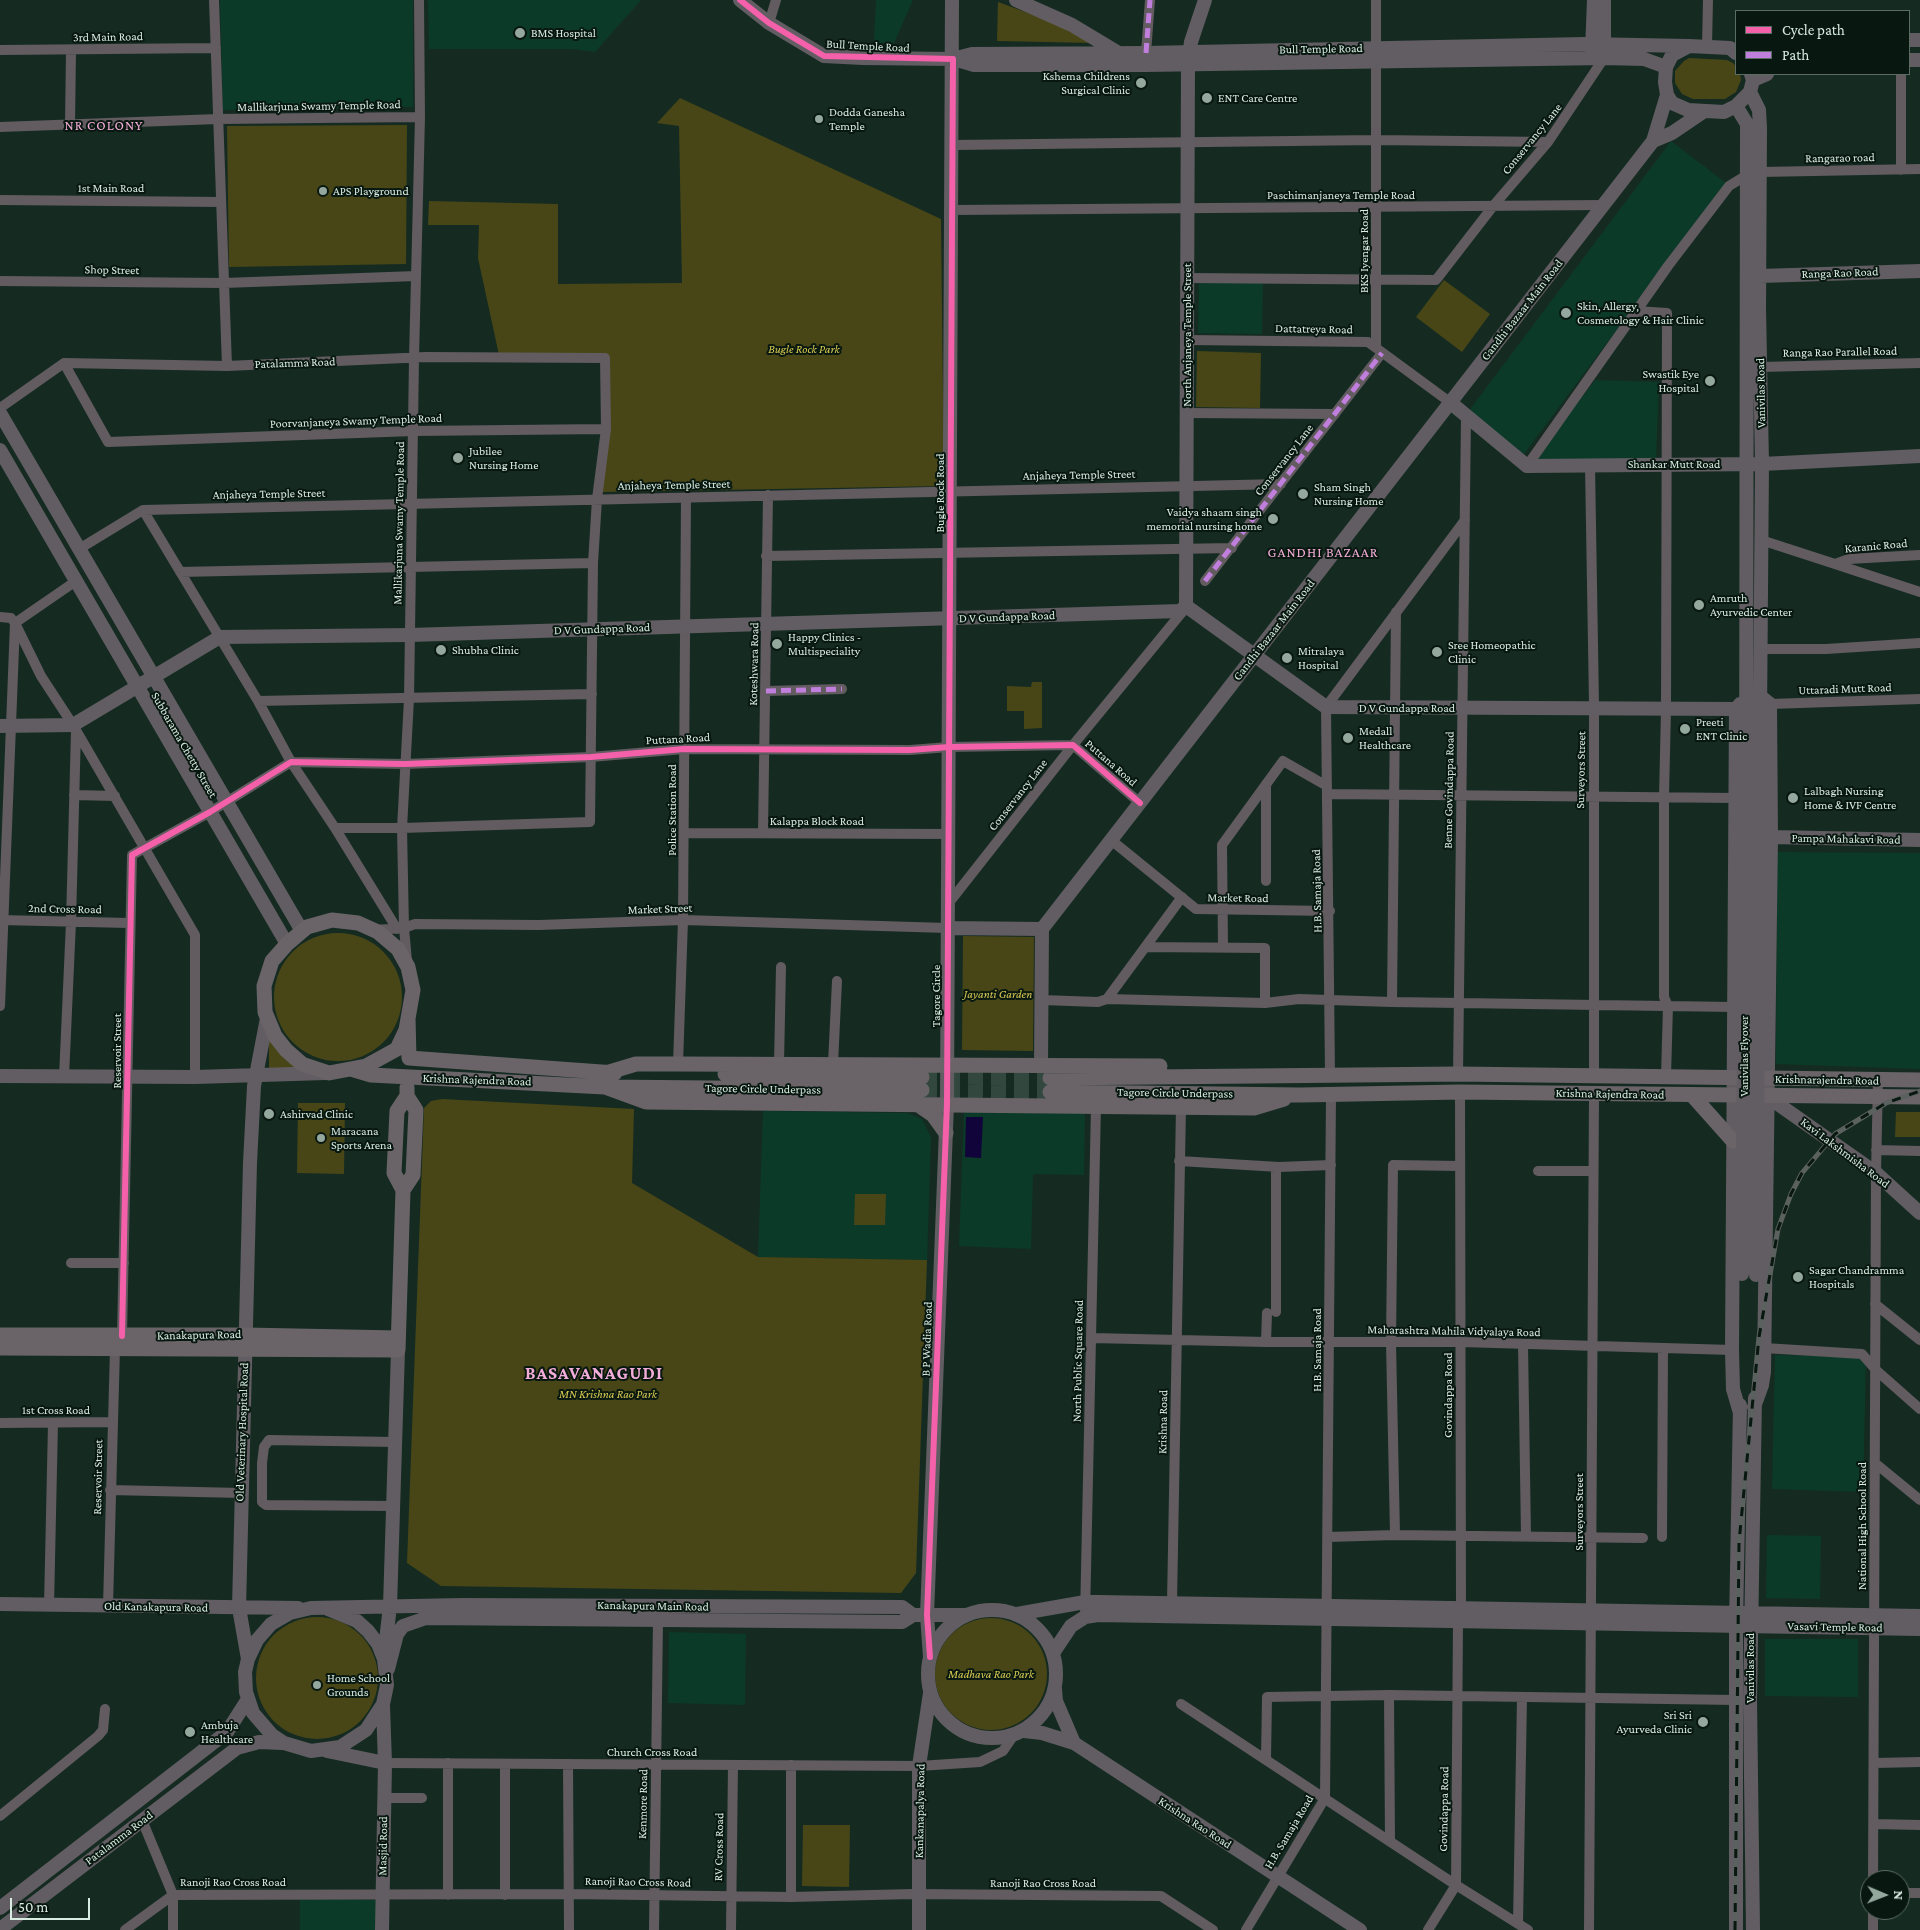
<!DOCTYPE html>
<html>
<head>
<meta charset="utf-8">
<style>
  body { margin:0 }
  #map { position:relative; width:1920px; height:1930px; overflow:hidden; background:#152b22; font-family:"Crimson Pro",serif }
  canvas { display:block }
  .legend { position:absolute; left:1735px; top:10px; width:175px; height:65px; box-sizing:border-box; background:#081710; border:1px solid #5b6c64; margin:0; padding:6px 9px; list-style:none; font-size:15px; color:#d8ece1 }
  .legend li { display:flex; align-items:center; gap:10px; height:25px }
  .legend b { width:25px; border:1px solid #5b6c64 }
  .north { position:absolute; left:1860px; top:1870px; width:50px; height:50px; box-sizing:border-box; background:#081710; border:1px solid #5b6c64; border-radius:50%; rotate:91deg; font-size:14px; font-weight:700; line-height:20px; text-align:center; color:#d8ece1 }
  .north::after { content:''; display:block; margin:auto; width:18px; height:22px; background:#94a89e; clip-path:polygon(50% 0,100% 100%,50% 72%,0 100%) }
  .scale { position:absolute; left:10px; top:1898px; width:80px; height:22px; box-sizing:border-box; border:2px solid #d8ece1; border-top:0; padding-left:6px; font-size:15px; line-height:18px; white-space:nowrap; color:#d8ece1; -webkit-text-stroke:4px #081710; paint-order:stroke }
</style>
</head>
<body>
<div id="map">
<canvas width="1920" height="1930"></canvas>
<ul class="legend">
<li><b style="height:6px;background:#f560ab"></b>Cycle path</li>
<li><b style="height:6px;background:#c07fdc"></b>Path</li>
</ul>
<div class="north">N</div>
<div class="scale">50 m</div>
</div>
<script>
const context = document.querySelector('canvas').getContext('2d');
context.lineJoin = 'round';
function fill(path, color) { context.fillStyle = color; context.fill(path, 'evenodd'); }
const toPath = rows => new Path2D(rows.map(r => 'M' + r).join(''));
function strokePath(path, color, width, dash) { context.strokeStyle = color; context.lineWidth = width; context.lineCap = dash ? 'butt' : 'round'; context.setLineDash(dash || []); context.stroke(path); }
function label(font, color, halo, rows, align = 'center') {
  context.font = font + ' "Crimson Pro",serif'; context.lineWidth = 4; context.setLineDash([]); context.textBaseline = 'middle'; context.strokeStyle = halo; context.fillStyle = color; for (const [text, x, y, turn = 0] of rows) {
    context.save(); context.translate(x, y); context.rotate((+turn || 0) * Math.PI / 180); context.textAlign = isNaN(turn) ? turn : align; if (halo) context.strokeText(text, 0, 0); context.fillText(text, 0, 0); context.restore();
  }
}
fill(toPath([
  [220,0,413,0,413,107,223,110],
  [428,0,641,0,595,52,573,49,429,49],
  [876,0,913,0,894,43,874,43],
  [1671,141,1726,183,1524,454,1468,412],
  [1199,281,1263,283,1262,334,1198,333],
  [1595,380,1659,382,1656,459,1535,460],
  [1777,852,1920,853,1920,1069,1776,1064],
  [763,1111,907,1113,922,1119,931,1137,927,1260,758,1257],
  [964,1111,1085,1113,1084,1175,1033,1174,1031,1249,959,1246],
  [1775,1355,1866,1357,1863,1492,1772,1489],
  [1767,1535,1821,1536,1820,1599,1766,1598],
  [669,1632,746,1634,745,1705,668,1703],
  [1765,1639,1858,1639,1858,1697,1765,1696],
  [300,1898,380,1900,380,1930,300,1930]
]), '#0c3a28');
fill(toPath([
  [998,2,1047,20,1094,43,997,41],
  [1689,58,1727,60,1733,63,1736,67,1736,74,1740,74,1741,80,1736,92,1725,99,1693,99,1682,94,1675,83,1675,71,1684,61],
  [680,98,941,219,944,486,601,492,607,354,499,355,478,258,479,225,428,225,429,201,558,204,558,284,682,283,679,126,657,123],
  [407,125,406,264,229,267,227,126],
  [1444,280,1490,314,1462,352,1416,317],
  [1197,351,1261,353,1260,408,1196,407],
  [1032,682,1042,682,1042,728,1024,729,1024,711,1007,711,1007,686,1031,687],
  '274 997a64 64 0 1 1 128 0a64 64 0 1 1-128 0Z',
  [963,936,1034,937,1033,1051,962,1050],
  [269,1038,299,1070,269,1072],
  [442,1099,634,1109,632,1183,758,1257,927,1260,916,1573,901,1593,441,1586,407,1563,424,1108,431,1101],
  [298,1103,345,1103,344,1174,297,1173],
  [1896,1112,1920,1112,1920,1137,1895,1137],
  [855,1194,886,1194,885,1225,854,1225],
  '256 1678a61 61 0 1 1 122 0a61 61 0 1 1-122 0Z',
  '935 1674a56 56 0 1 1 112 0a56 56 0 1 1-112 0Z',
  [803,1825,850,1825,849,1887,802,1886]
]), '#484616');
fill(toPath([
  [966,1117,983,1117,981,1158,965,1157]
]), '#10043b');
strokePath(toPath([
  [922,1077,1050,1078],
  [922,1090,1050,1092]
]), '#32483f', 15, [15, 8]);
strokePath(toPath([
  [214,0,227,366],
  [769,23,776,0],
  [1707,46,1708,0],
  [0,50,216,48],
  [1146,53,1150,0],
  [1901,74,1901,170],
  [70,125,71,50],
  [0,127,218,119,420,117],
  [953,145,1376,140,1548,142],
  [1760,172,1920,169],
  [0,200,221,202],
  [953,210,1603,205],
  [1187,278,1436,280,1494,205,1548,142,1604,58],
  [0,281,224,283,416,276],
  [1635,311,1667,313,1666,709,1664,797,1664,997,1668,1006,1666,1076],
  [1187,340,1368,342,1451,403],
  [1376,348,1376,0],
  [64,363,108,442,414,431,606,429],
  [1761,367,1920,363],
  [0,408,64,363,227,366,426,357,605,358,606,429,597,499,593,563,590,822,402,828,335,828],
  [1186,413,1335,414],
  [1590,465,1594,705,1594,1076],
  [1527,466,1668,266,1729,186,1747,175],
  [143,510,258,701,291,762,335,828,397,929],
  [1761,540,1835,564,1849,559,1920,555],
  [79,549,143,510,1281,484],
  [766,556,1232,548],
  [1835,564,1920,592],
  [180,572,593,563],
  [1205,581,1382,353],
  [0,617,11,618,15,623,41,676,73,725,195,935,195,1077],
  [1760,649,1826,649,1920,643],
  [766,691,842,689],
  [258,701,592,694],
  [1770,704,1920,699],
  [1266,784,1266,881],
  [1328,794,1736,798],
  [74,795,115,796],
  [684,833,949,834],
  [763,833,768,495],
  [1111,840,1196,909,1330,911],
  [948,900,952,899,1073,745,1183,611],
  [0,920,129,923],
  [374,930,404,928,415,924,539,925,683,920,947,928],
  [1145,947,1265,948,1265,1003],
  [1223,947,1222,845,1283,761,1327,786],
  [407,961,404,928,402,828,409,699,414,358,420,117,419,0],
  [1107,999,1182,897],
  [1042,1000,1098,1002,1107,999,1265,1003,1299,999,1392,1002,1734,1007],
  [1392,1002,1396,612],
  [0,1006,15,623,76,581],
  [678,1064,683,920,686,497],
  [779,1064,781,967],
  [833,1064,837,981],
  [1458,1074,1466,416],
  [1330,1075,1326,707,1465,520],
  [64,1077,71,922,76,730],
  [1460,1092,1461,1608],
  [1876,1150,1920,1151],
  [1179,1161,1279,1167,1331,1165],
  [1538,1171,1593,1171],
  [71,1263,124,1263],
  [1875,1304,1920,1340],
  [1276,1312,1276,1167],
  [122,1336,132,855,210,812,291,762,405,764,591,757,684,749,910,750,949,747,1073,745,1140,803],
  [1092,1338,1266,1342,1461,1342,1732,1350],
  [1266,1342,1267,1313],
  [1523,1344,1526,1536],
  [1764,1348,1862,1354,1877,1371,1920,1409],
  [0,1423,112,1422],
  [1875,1463,1920,1500],
  [110,1490,241,1493],
  [393,1506,266,1505,262,1502,262,1463,264,1447,269,1440,395,1442],
  [1395,1535,1391,1342,1393,1165,1460,1166],
  [1328,1537,1395,1535,1643,1538],
  [1662,1537,1663,1348],
  [1172,1603,1181,1107],
  [49,1606,53,1423],
  [108,1606,115,1348],
  [1085,1617,1096,1106],
  [1389,1695,1390,1841],
  [1181,1704,1456,1885,1528,1930],
  [1266,1759,1267,1697,1389,1695,1736,1700],
  [385,1763,919,1766,980,1762,1003,1751,1014,1735],
  [448,1763,448,1895],
  [1875,1763,1920,1762],
  [568,1764,569,1930],
  [384,1798,422,1798],
  [0,1816,98,1736,103,1730,105,1709],
  [142,1820,173,1895,173,1930],
  [1874,1824,1920,1825],
  [1873,1880,1876,1173,1878,1080],
  [1900,1893,1920,1893],
  [505,1895,505,1764],
  [791,1897,791,1765],
  [1518,1923,1522,1697],
  [125,1930,173,1895,569,1894,791,1897,913,1894,1161,1896,1213,1930],
  [654,1930,658,1619],
  [731,1930,733,1765],
  [1246,1930,1325,1798,1331,1095],
  [1428,1930,1456,1885,1458,1621],
  [1589,1930,1594,1094],
  [1873,1930,1873,1910]
]), '#625b60', 10);
strokePath(toPath([
  [740,0,769,23,824,56,863,58,953,59,972,54,1146,53,1585,44,1689,46],
  [1016,0,1072,25,1117,52],
  [1909,40,1920,40],
  [1592,51,1594,0],
  [1604,53,1604,0],
  [1736,53,1730,48,1689,46,1672,55,1666,67,1665,82,1667,95,1672,103,1688,110,1724,112,1736,106,1750,92,1753,80,1751,74],
  [954,59,974,65,1145,65,1604,58,1644,59,1666,67],
  [1909,60,1920,60],
  [1753,80,1767,74],
  [1750,92,1759,110,1760,128,1759,308,1762,464,1759,845],
  [1736,106,1747,124,1746,845],
  [1653,141,1672,133,1703,112],
  [1760,276,1920,271],
  [1451,403,1527,466,1762,464,1920,456],
  [0,413,302,931],
  [0,450,287,944],
  [1186,606,1188,64,1191,42,1205,0],
  [1186,606,1326,707,1736,709],
  [1740,704,1736,709,1732,1350,1733,1389,1740,1413],
  [0,726,73,725,220,637,410,635,1180,611,1186,606],
  [1771,837,1920,840],
  [947,928,1042,929],
  [1042,929,1653,141,1667,95],
  [1041,1065,1042,929],
  [0,1076,195,1077,326,1073],
  [1768,1097,1876,1173,1920,1213],
  [1754,1407,1762,1385,1764,1372,1771,837,1770,704,1760,696],
  [0,1604,298,1608],
  [328,1609,357,1621,368,1631,378,1644,384,1659,387,1685,383,1704,366,1730,340,1747,311,1751,284,1743,272,1735,253,1713,246,1692,245,1672,248,1659,257,1640,271,1624,290,1613,311,1608,463,1605,902,1607,913,1615],
  '928 1674a64 64 0 1 1 128 0a64 64 0 1 1-128 0Z',
  [1017,1614,1085,1602,1098,1602,1920,1616],
  [385,1649,390,1606,398,1350],
  [1053,1653,1071,1626,1085,1617,1098,1615,1920,1629],
  [930,1657,927,1615,947,1104,952,0],
  [248,1659,239,1608,250,1163,254,1086,267,1018],
  [388,1669,397,1634,403,1626,426,1618,902,1622,913,1615,967,1615],
  [1055,1689,1056,1701,1074,1743],
  [1024,1731,1042,1733,1074,1743,1360,1930],
  [327,1751,385,1763],
  [0,1908,227,1732,248,1699],
  [0,1929,237,1748,259,1742,282,1743],
  [382,1930,385,1763,383,1706],
  [919,1930,919,1766,930,1693],
  [1736,1930,1736,1626,1740,1405],
  [1753,1930,1750,1699,1755,1398]
]), '#625d62', 14);
strokePath(toPath([
  [332,920,358,923,378,932,398,949,408,967,413,990,406,1030,397,1049,366,1066,329,1073,302,1064,286,1050,275,1036,265,1012,264,986,272,961,287,944,307,927,332,920],
  [408,1018,409,1058,615,1073],
  [351,1069,371,1075,605,1087,922,1090],
  [606,1073,636,1064,678,1064,1160,1066],
  [725,1074,922,1077],
  [1050,1078,1458,1074,1920,1080],
  [605,1087,646,1102,1254,1108,1284,1099],
  [1050,1092,1301,1095,1460,1092,1920,1097],
  [1692,1095,1733,1141],
  [917,1104,933,1115,946,1133],
  [403,1190,394,1173,397,1111,407,1096,407,1087],
  [0,1335,245,1335,398,1338],
  [0,1348,398,1350,403,1190,413,1175,416,1110,407,1096]
]), '#6a6469', 15);
const rail = toPath([
  [1735,1930,1739,1542,1759,1337,1778,1229,1791,1194,1802,1173,1835,1134,1886,1103,1920,1091]
]);
strokePath(rail, '#5b615f', 5);
strokePath(rail, '#081710', 3, [9]);
strokePath(toPath([
  [1742,1274,1746,845],
  [1756,1275,1759,845]
]), '#625d62', 14);
strokePath(toPath([
  [1146,53,1150,0],
  [1205,581,1382,353],
  [766,691,842,689]
]), '#c07fdc', 5, [10, 5]);
strokePath(toPath([
  [740,0,769,23,824,56,953,59,947,1104,927,1615,930,1657],
  [122,1336,132,855,210,812,291,762,405,764,591,757,684,749,910,750,949,747,1073,745,1140,803]
]), '#f560ab', 6);
for (const [x, y, r, color] of [
  [520,33,6,"#94a89e"],
  [1141,83,6,"#94a89e"],
  [1207,98,6,"#94a89e"],
  [819,119,5,"#94a89e"],
  [323,191,5,"#94a89e"],
  [1566,313,6,"#94a89e"],
  [1710,381,6,"#94a89e"],
  [458,458,6,"#94a89e"],
  [1303,494,6,"#94a89e"],
  [1273,519,6,"#94a89e"],
  [1699,605,6,"#94a89e"],
  [777,644,6,"#94a89e"],
  [441,650,6,"#94a89e"],
  [1437,652,6,"#94a89e"],
  [1287,658,6,"#94a89e"],
  [1685,729,6,"#94a89e"],
  [1348,738,6,"#94a89e"],
  [1793,798,6,"#94a89e"],
  [269,1114,6,"#94a89e"],
  [321,1138,5,"#94a89e"],
  [1798,1277,6,"#94a89e"],
  [317,1685,5,"#94a89e"],
  [1703,1722,6,"#94a89e"],
  [190,1732,6,"#94a89e"]
]) { const dot = new Path2D(); dot.arc(x, y, r, 0, 2 * Math.PI); context.fillStyle = color; context.fill(dot); strokePath(dot, '#081710', 2); }
label('12px', '#d8ece1', '#081710', [
  ["BMS Hospital",531,33],
  ["Kshema Childrens",1130,76,"right"],
  ["Surgical Clinic",1130,90,"right"],
  ["ENT Care Centre",1218,98],
  ["Dodda Ganesha",829,112],
  ["Temple",829,126],
  ["APS Playground",333,191],
  ["Skin, Allergy,",1577,306],
  ["Cosmetology & Hair Clinic",1577,320],
  ["Swastik Eye",1699,374,"right"],
  ["Hospital",1699,388,"right"],
  ["Jubilee",469,451],
  ["Nursing Home",469,465],
  ["Sham Singh",1314,487],
  ["Nursing Home",1314,501],
  ["Vaidya shaam singh",1262,512,"right"],
  ["memorial nursing home",1262,526,"right"],
  ["Amruth",1710,598],
  ["Ayurvedic Center",1710,612],
  ["Happy Clinics -",788,637],
  ["Multispeciality",788,651],
  ["Sree Homeopathic",1448,645],
  ["Clinic",1448,659],
  ["Shubha Clinic",452,650],
  ["Mitralaya",1298,651],
  ["Hospital",1298,665],
  ["Preeti",1696,722],
  ["ENT Clinic",1696,736],
  ["Medall",1359,731],
  ["Healthcare",1359,745],
  ["Lalbagh Nursing",1804,791],
  ["Home & IVF Centre",1804,805],
  ["Ashirvad Clinic",280,1114],
  ["Maracana",331,1131],
  ["Sports Arena",331,1145],
  ["Sagar Chandramma",1809,1270],
  ["Hospitals",1809,1284],
  ["Home School",327,1678],
  ["Grounds",327,1692],
  ["Sri Sri",1692,1715,"right"],
  ["Ayurveda Clinic",1692,1729,"right"],
  ["Ambuja",201,1725],
  ["Healthcare",201,1739]
], 'left');
label('12px', '#d8ece1', '#081710', [
  ["3rd Main Road",108,37,-1],
  ["Bull Temple Road",868,46,3],
  ["Bull Temple Road",1321,49,-1],
  ["Mallikarjuna Swamy Temple Road",319,106,-1],
  ["Conservancy Lane",1532,139,-51],
  ["Rangarao road",1840,158,-1],
  ["1st Main Road",111,188],
  ["Paschimanjaneya Temple Road",1341,195],
  ["BKS Iyengar Road",1364,251,-90],
  ["Shop Street",112,270,1],
  ["Ranga Rao Road",1840,273,-2],
  ["Gandhi Bazaar Main Road",1522,310,-52],
  ["Dattatreya Road",1314,329,1],
  ["North Anjaneya Temple Street",1187,335,-90],
  ["Ranga Rao Parallel Road",1840,352,-1],
  ["Patalamma Road",295,363,-2],
  ["Vanivilas Road",1761,393,-91],
  ["Poorvanjaneya Swamy Temple Road",356,421,-2],
  ["Conservancy Lane",1284,460,-52],
  ["Shankar Mutt Road",1674,464],
  ["Anjaheya Temple Street",1079,475,-1],
  ["Anjaheya Temple Street",674,485,-1],
  ["Bugle Rock Road",940,493,-90],
  ["Anjaheya Temple Street",269,494,-1],
  ["Mallikarjuna Swamy Temple Road",399,523,-89],
  ["Karanic Road",1876,546,-5],
  ["D V Gundappa Road",1007,617,-2],
  ["D V Gundappa Road",602,629,-2],
  ["Gandhi Bazaar Main Road",1274,630,-52],
  ["Koteshwara Road",754,664,-89],
  ["Uttaradi Mutt Road",1845,689,-2],
  ["D V Gundappa Road",1407,708],
  ["Puttana Road",678,739,-3],
  ["Subbarama Chetty Street",184,745,60],
  ["Puttana Road",1111,763,41],
  ["Surveyors Street",1581,770,-89],
  ["Benne Govindappa Road",1449,790,-89],
  ["Conservancy Lane",1018,795,-52],
  ["Police Station Road",672,810,-90],
  ["Kalappa Block Road",817,821],
  ["Pampa Mahakavi Road",1846,839,1],
  ["H.B. Samaja Road",1317,891,-91],
  ["Market Road",1238,898,1],
  ["2nd Cross Road",65,909,1],
  ["Market Street",660,909,-2],
  ["Tagore Circle",936,996,-90],
  ["Reservoir Street",117,1051,-90],
  ["Vanivilas Flyover",1744,1056,-90],
  ["Krishna Rajendra Road",477,1080,2],
  ["Krishnarajendra Road",1827,1080,1],
  ["Tagore Circle Underpass",763,1089,1],
  ["Tagore Circle Underpass",1175,1093,1],
  ["Krishna Rajendra Road",1610,1094,1],
  ["Kavi Lakshmisha Road",1845,1153,37],
  ["Maharashtra Mahila Vidyalaya Road",1454,1331,1],
  ["Kanakapura Road",199,1335,-1],
  ["B P Wadia Road",927,1339,-88],
  ["H.B. Samaja Road",1317,1350,-90],
  ["North Public Square Road",1078,1361,-89],
  ["Govindappa Road",1448,1395,-90],
  ["1st Cross Road",56,1410],
  ["Krishna Road",1163,1422,-89],
  ["Old Veterinary Hospital Road",242,1432,-88],
  ["Reservoir Street",98,1477,-89],
  ["Surveyors Street",1579,1512,-90],
  ["National High School Road",1862,1526,-90],
  ["Kanakapura Main Road",653,1606,1],
  ["Old Kanakapura Road",156,1607,1],
  ["Vasavi Temple Road",1835,1627,1],
  ["Vanivilas Road",1750,1668,-90],
  ["Church Cross Road",652,1752],
  ["Kenmore Road",643,1804,-89],
  ["Govindappa Road",1444,1809,-89],
  ["Kankanapalya Road",920,1811,-89],
  ["Krishna Rao Road",1195,1823,33],
  ["H.B. Samaja Road",1289,1832,-59],
  ["Patalamma Road",119,1838,-37],
  ["Masjid Road",383,1846,-89],
  ["RV Cross Road",719,1847,-89],
  ["Ranoji Rao Cross Road",233,1882],
  ["Ranoji Rao Cross Road",638,1882,1],
  ["Ranoji Rao Cross Road",1043,1883]
]);
label('italic 12px', '#dbcc52', '#081710', [
  ["Bugle Rock Park",804,349],
  ["Jayanti Garden",998,994],
  ["MN Krishna Rao Park",608,1394],
  ["Madhava Rao Park",991,1674]
]);
context.letterSpacing = '1px';
label('14px', '#f4add8', '#081710', [
  ["NR COLONY",104,126],
  ["GANDHI BAZAAR",1323,553]
]);
context.letterSpacing = '0px';
context.letterSpacing = '1px';
label('bold 18px', '#f4add8', '#081710', [
  ["BASAVANAGUDI",594,1373]
]);
context.letterSpacing = '0px';
</script>
</body>
</html>
